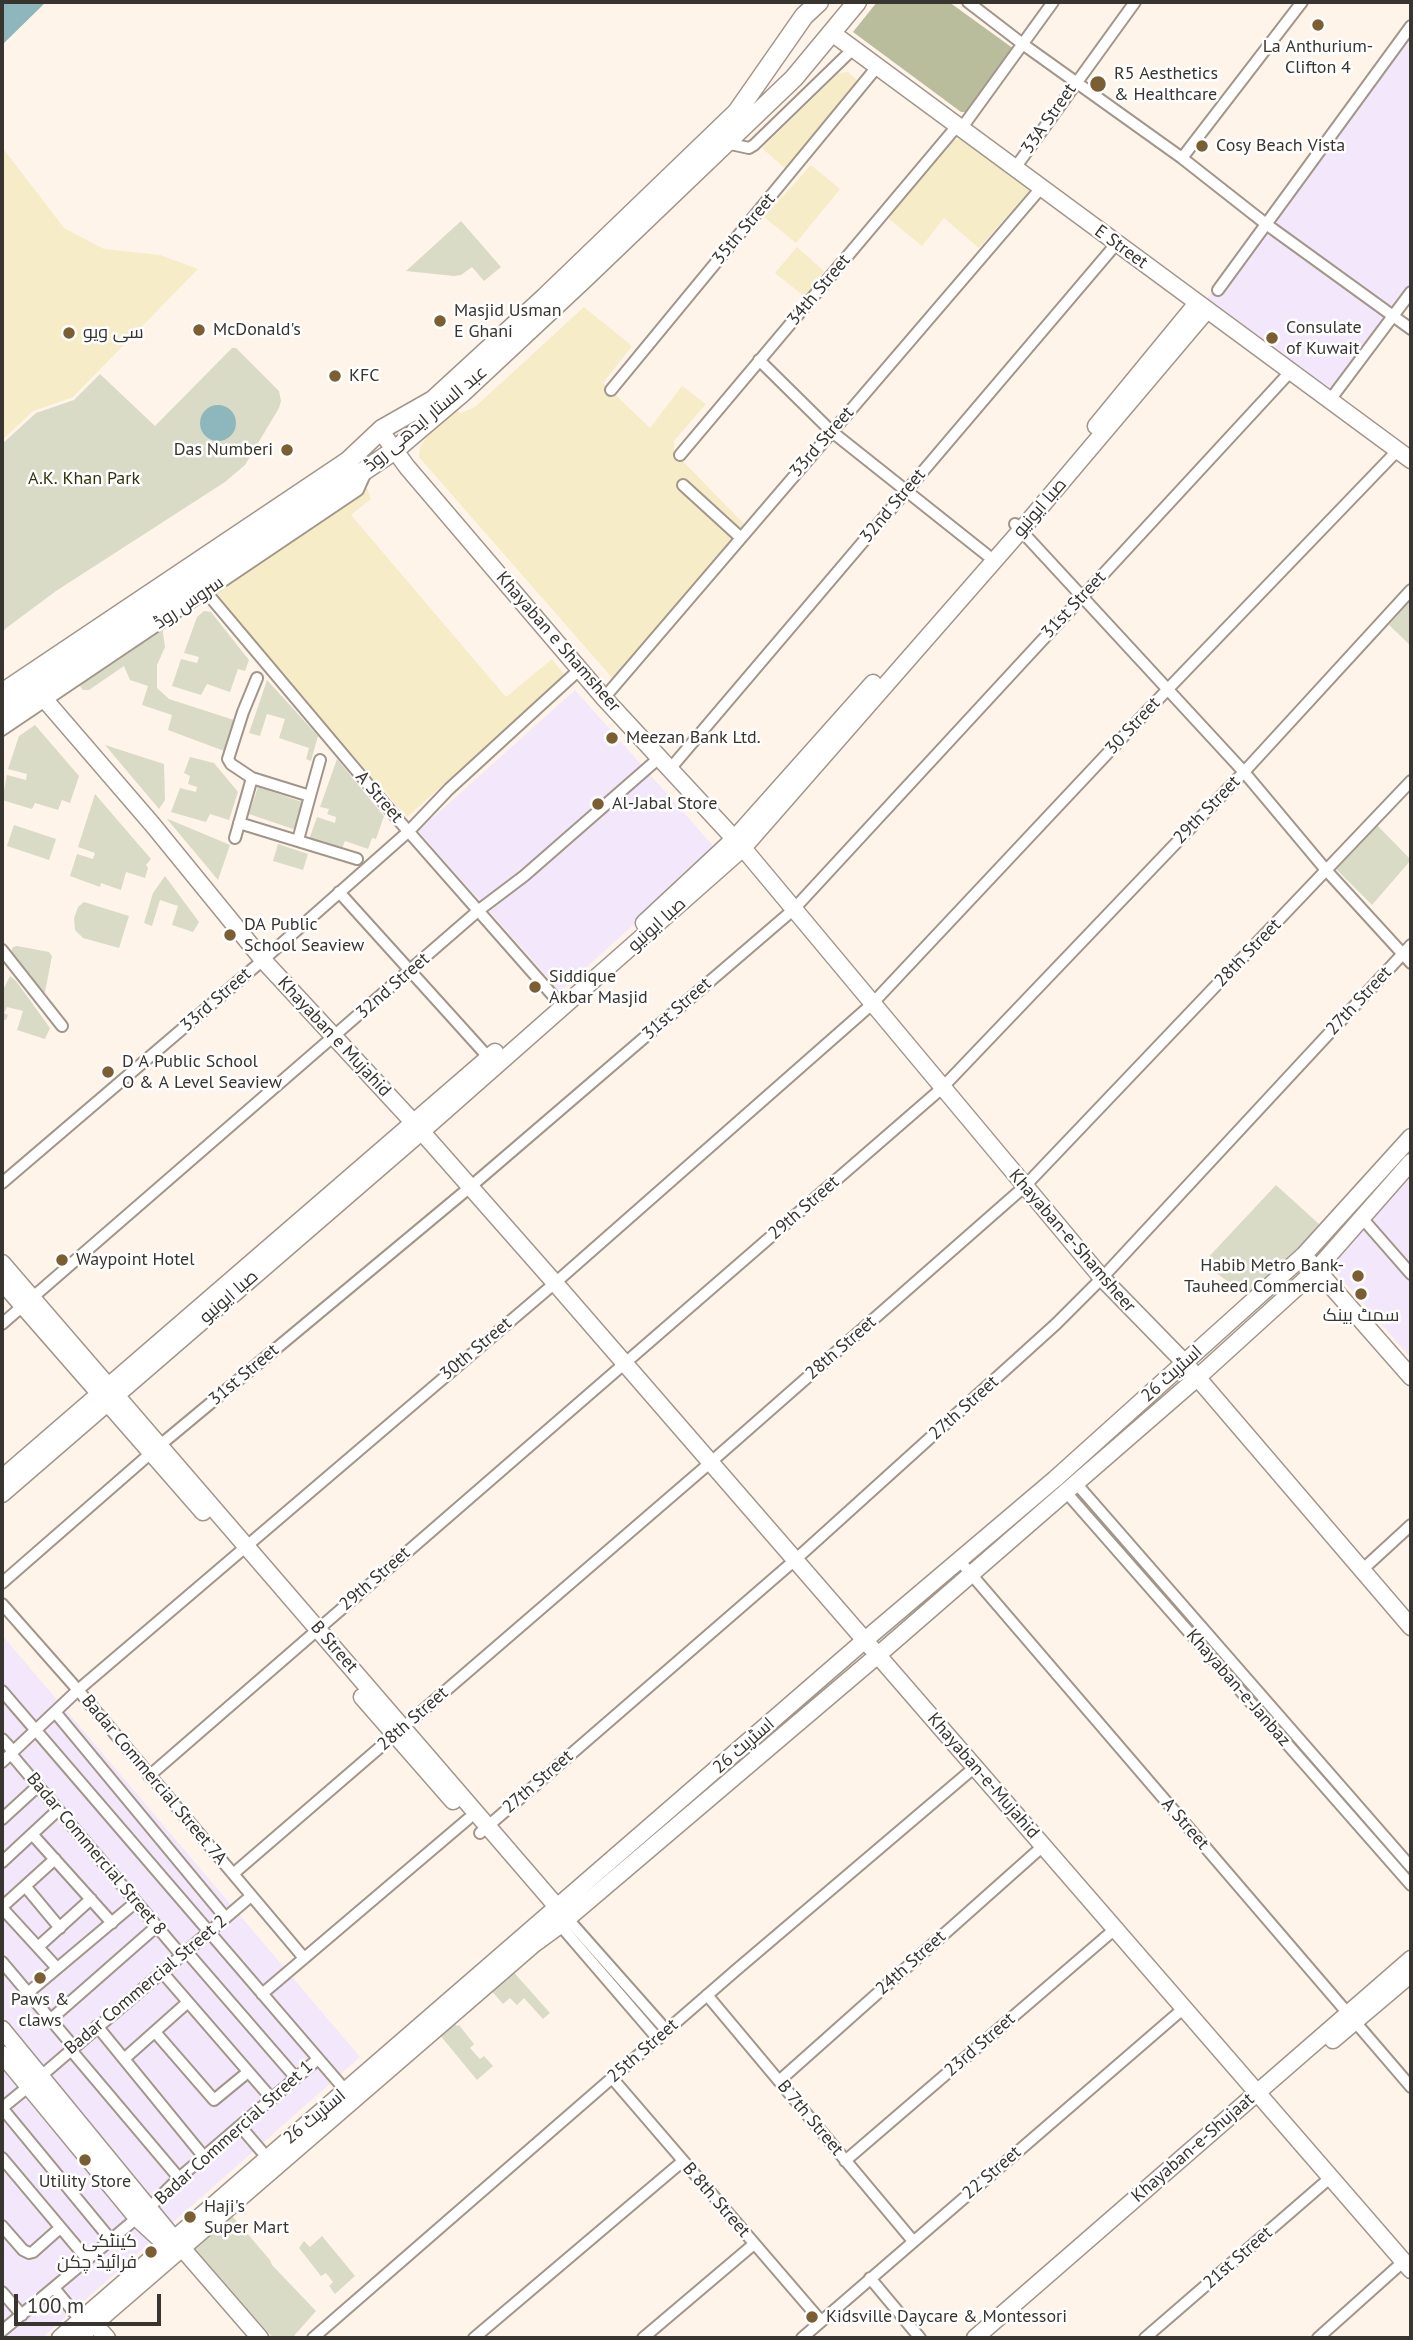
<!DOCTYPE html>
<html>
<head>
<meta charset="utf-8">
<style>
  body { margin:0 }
  #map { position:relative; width:1413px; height:2340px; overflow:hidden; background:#fef4ea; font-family:"PT Sans",sans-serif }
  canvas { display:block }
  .frame { position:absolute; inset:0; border:4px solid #38342f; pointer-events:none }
  .scale { position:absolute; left:14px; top:2294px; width:147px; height:32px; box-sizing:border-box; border:4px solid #38342f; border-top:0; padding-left:9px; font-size:21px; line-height:24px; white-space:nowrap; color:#38342f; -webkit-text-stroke:5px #fff; paint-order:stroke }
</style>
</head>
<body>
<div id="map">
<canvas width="1413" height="2340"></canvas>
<div class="frame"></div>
<div class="scale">100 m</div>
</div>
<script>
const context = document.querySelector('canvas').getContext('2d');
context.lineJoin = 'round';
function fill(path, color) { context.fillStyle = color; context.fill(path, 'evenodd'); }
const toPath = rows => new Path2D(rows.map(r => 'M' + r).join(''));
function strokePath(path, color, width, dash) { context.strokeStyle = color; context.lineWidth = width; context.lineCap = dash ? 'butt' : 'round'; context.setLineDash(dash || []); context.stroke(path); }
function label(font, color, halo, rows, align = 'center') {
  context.font = font + ' "PT Sans",Cairo,sans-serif'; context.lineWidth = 5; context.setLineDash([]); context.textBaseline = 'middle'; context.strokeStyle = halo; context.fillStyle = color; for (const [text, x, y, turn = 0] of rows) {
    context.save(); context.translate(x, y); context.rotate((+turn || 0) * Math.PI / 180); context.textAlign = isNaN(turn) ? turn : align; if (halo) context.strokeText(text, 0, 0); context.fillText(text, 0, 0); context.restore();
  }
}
fill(toPath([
  [1411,26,1411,292,1330,400,1201,306,1266,224],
  [575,690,717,850,560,991,418,831],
  [1411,1167,1411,1358,1326,1261],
  [2,1635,360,2057,42,2338,2,2338]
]), '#f3e7fb');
fill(toPath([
  [461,221,501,267,484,281,472,267,461,275,454,276,406,271],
  [232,348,236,348,279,391,281,401,279,408,245,465,225,482,56,591,5,629,2,636,2,444,36,413,74,400,100,374,155,426],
  [1411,600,1411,646,1389,625],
  [204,611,211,612,249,660,245,671,238,669,230,692,207,684,201,695,172,686,181,659,197,663,199,657,184,653,197,617],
  [162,625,165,647,157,665,157,688,169,699,237,721,227,752,168,730,172,715,142,705,148,686,130,680,124,666,89,690,83,690,80,686,82,682],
  [267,680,318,736,311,761,306,759,309,748,279,738,285,719,267,714,260,736,249,733],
  [35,725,79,776,70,803,62,800,58,810,35,803,32,809,2,800,7,775,26,780,27,774,8,769,19,736],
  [105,745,164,764,165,800,159,809],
  [190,757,214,763,238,792,229,820,210,814,206,822,171,812,180,788,196,792,197,787,188,784,190,776,184,773],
  [337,759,384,816,376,839,372,838,368,849,345,841,341,851,309,840,317,817,335,823,336,817,327,814,329,809,320,807],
  [258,787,305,803,296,830,249,814],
  [95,794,151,859,146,865,148,868,145,878,126,872,121,890,101,883,100,887,70,876,77,854,93,859,95,853,78,847],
  [168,819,230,845,218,880,167,819],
  [14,825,56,839,49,860,7,846],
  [1377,825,1411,860,1372,905,1336,869],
  [278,844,308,854,303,870,273,861],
  [165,876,199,922,193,932,172,925,178,906,160,900,152,926,144,923,153,893],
  [84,902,129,916,119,948,83,938,75,930,74,918,78,907],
  [17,946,49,952,52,956,45,992,42,994,39,993,11,951,13,947],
  [10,976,16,981,50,1028,45,1039,17,1030,23,1011,7,1007,4,1013,8,1015,6,1020,2,1019,2,992],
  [1276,1185,1319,1224,1297,1252,1250,1298,1203,1263],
  [510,1968,550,2013,543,2019,524,1998,517,2005,510,1998,503,2004,488,1987],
  [453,2022,457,2026,459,2025,474,2044,470,2048,480,2059,484,2056,493,2066,477,2080,439,2034],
  [227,2210,270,2260,272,2265,316,2311,292,2338,273,2338,190,2244],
  [322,2236,355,2276,335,2294,329,2286,333,2282,326,2273,321,2276,299,2248,304,2241,310,2247]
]), '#d9dbc6');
fill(toPath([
  [877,2,949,2,1014,49,966,112,961,112,853,32]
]), '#b9bd9c');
fill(toPath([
  [848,72,860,83,786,169,762,148,839,73],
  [964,136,1030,190,979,248,944,218,922,246,888,218,953,141],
  [2,147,64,228,104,249,160,255,198,269,73,397,33,411,2,440],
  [811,165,840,189,796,243,764,217],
  [797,247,824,271,805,297,775,273],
  [584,307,632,346,603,383,650,428,682,386,706,404,674,441,674,452,745,525,614,680,419,457,420,447,426,438,454,409,461,413,475,407],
  [367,488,371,499,351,515,506,697,552,659,565,676,407,817,211,593]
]), '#f6ecc7');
fill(toPath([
  [2,2,46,2,2,45],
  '200 423a18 18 0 1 1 36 0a18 18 0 1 1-36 0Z'
]), '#8db7bc');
const street = toPath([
  [968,2,1024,45,1182,158,1266,224,1411,329],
  [961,129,1053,2],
  [726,143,749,148,754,145,853,49],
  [1182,158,1302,2],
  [1015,168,1135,2],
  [1218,290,1411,26],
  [759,360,831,431,987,555],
  [611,390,877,67],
  [1330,400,1411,292],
  [680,455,957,126],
  [683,485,741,538],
  [1015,524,1244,772,1326,870,1411,963],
  [206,592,394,815,556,999],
  [604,698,1041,188],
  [2,730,358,490,366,472],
  [670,769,1117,243],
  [252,778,310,796,298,840],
  [310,796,320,760],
  [239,823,357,859],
  [235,838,252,778,231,764,228,759,243,712,257,678],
  [339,892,489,1058],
  [2,950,62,1026],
  [2,1183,263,960,409,831,449,789,580,669],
  [1362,1218,1411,1274],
  [2,1324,479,910,524,876,659,758],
  [1075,1482,1411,1867],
  [1065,1491,1411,1885],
  [959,1560,1411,2087],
  [1362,1570,1411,1525],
  [2,1583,159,1446,469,1188,793,910,1291,371],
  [2,1604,78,1690,304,1958],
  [2,1691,346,2091],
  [55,1712,225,1917],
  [2,1739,13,1751],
  [11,1754,181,1955],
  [2,1762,78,1690,555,1283,871,1005,1167,690,1398,450],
  [149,1776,941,1089,1244,772,1411,590],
  [2,1819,38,1786],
  [480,1833,795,1560,1056,1324,1102,1278,1411,945],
  [32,1834,112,1923],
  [2,1862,58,1810],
  [233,1874,711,1462,1024,1187,1411,781],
  [25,1886,60,1928],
  [2,1907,55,1859],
  [2,1908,57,1968],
  [567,1918,667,2031],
  [560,1925,658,2039],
  [38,1947,91,1899],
  [186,1951,296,2078],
  [2,1962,73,2046],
  [162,1972,272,2099],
  [29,1992,136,1902],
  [262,1994,468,1819],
  [707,1995,913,2241],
  [51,2019,157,1926],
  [97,2026,204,2157],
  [155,2032,214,2100,248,2072],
  [70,2049,179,2178],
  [124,2059,188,2002],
  [41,2076,251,1896],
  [612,2078,821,2321],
  [779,2081,1043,1846],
  [29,2086,2,2108,111,2240],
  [240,2126,270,2161],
  [2,2158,87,2259],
  [845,2161,1115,1929],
  [2,2226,23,2250,29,2253,33,2252,60,2228],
  [870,2278,920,2338],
  [54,2288,81,2321],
  [2,2292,22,2315],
  [2,2331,150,2207,179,2178,318,2059],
  [313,2338,735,1971,975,1767],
  [474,2338,683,2161],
  [643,2338,754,2244],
  [802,2338,1184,2008],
  [1145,2338,1331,2177],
  [1318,2338,1404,2261]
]);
const secondary = toPath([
  [832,33,1411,460],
  [1096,426,1197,303],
  [380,430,407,467,604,698,743,848,1102,1278,1184,1362,1411,1627],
  [32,681,46,701,152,824,263,960,414,1123,555,1283,1411,2270],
  [644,923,734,839,873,683],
  [1310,1262,1411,1377],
  [2,1263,565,1916],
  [2,1282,203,1512],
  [2,1478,495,1052],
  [2,1494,421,1132,743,848,1022,529,1207,310],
  [362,1697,453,1801],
  [2,2029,175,2240,260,2338],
  [1333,2040,1411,1974],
  [2,2054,137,2218,174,2252],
  [88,2317,107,2338],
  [60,2338,865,1640,1055,1479,1304,1255,1411,1137],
  [78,2338,534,1944,560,1925,878,1655,1197,1378,1317,1269,1411,1162],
  [975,2338,1411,1959]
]);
const primary = toPath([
  [2,693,348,461,382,429,433,400,545,297,737,112,804,16,819,2],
  [2,714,395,450,461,394,583,280,794,78,857,2]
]);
strokePath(street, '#a2968a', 14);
strokePath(secondary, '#a2968a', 19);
strokePath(primary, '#a2968a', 21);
strokePath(street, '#fff', 10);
strokePath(secondary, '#fff', 16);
strokePath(primary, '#fff', 18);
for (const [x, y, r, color] of [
  [1318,25,7,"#7b5e31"],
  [1098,84,9,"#7b5e31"],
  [1202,146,7,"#7b5e31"],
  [440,321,7,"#7b5e31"],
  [199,330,7,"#7b5e31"],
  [69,333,7,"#7b5e31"],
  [1272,338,7,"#7b5e31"],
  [335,376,7,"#7b5e31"],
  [287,450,7,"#7b5e31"],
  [612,738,7,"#7b5e31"],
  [598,804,7,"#7b5e31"],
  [230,935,7,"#7b5e31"],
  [535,987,7,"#7b5e31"],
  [108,1072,7,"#7b5e31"],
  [62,1260,7,"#7b5e31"],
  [1358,1276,7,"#7b5e31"],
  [1361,1294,7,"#7b5e31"],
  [40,1978,7,"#7b5e31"],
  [85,2160,7,"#7b5e31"],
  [190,2217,7,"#7b5e31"],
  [151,2252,7,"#7b5e31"],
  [812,2317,7,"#7b5e31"]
]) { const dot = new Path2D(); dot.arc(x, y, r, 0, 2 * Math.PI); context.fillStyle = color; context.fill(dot); strokePath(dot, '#fff', 2.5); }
label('18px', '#38342f', '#fff', [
  ["La Anthurium-",1318,47,"center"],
  ["Clifton 4",1318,68,"center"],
  ["R5 Aesthetics",1114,74],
  ["& Healthcare",1114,95],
  ["Cosy Beach Vista",1216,146],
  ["Masjid Usman",454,311],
  ["E Ghani",454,332],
  ["Consulate",1286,328],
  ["of Kuwait",1286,349],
  ["McDonald's",213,330],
  ["سی ویو",83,333],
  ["KFC",349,376],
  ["Das Numberi",273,450,"right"],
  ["Meezan Bank Ltd.",626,738],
  ["Al-Jabal Store",612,804],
  ["DA Public",244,925],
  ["School Seaview",244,946],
  ["Siddique",549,977],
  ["Akbar Masjid",549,998],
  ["D A Public School",122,1062],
  ["O & A Level Seaview",122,1083],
  ["Waypoint Hotel",76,1260],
  ["Habib Metro Bank-",1344,1266,"right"],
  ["Tauheed Commercial",1344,1287,"right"],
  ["سمٹ بینک",1361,1316,"center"],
  ["Paws &",40,2000,"center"],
  ["claws",40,2021,"center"],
  ["Utility Store",85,2182,"center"],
  ["Haji's",204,2207],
  ["Super Mart",204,2228],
  ["کینٹکی",137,2242,"right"],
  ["فرائیڈ چکن",137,2263,"right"],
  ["Kidsville Daycare & Montessori",826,2317]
], 'left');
label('18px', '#38342f', '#fff', [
  ["33A Street",1049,119,-55],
  ["35th Street",744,229,-50],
  ["E Street",1121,247,36],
  ["34th Street",819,290,-50],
  ["عبد الستار ایدھی روڈ",426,419,-40],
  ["33rd Street",822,442,-49],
  ["32nd Street",893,506,-50],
  ["صبا ایونیو",1040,508,-49],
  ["سروس روڈ",189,603,-34],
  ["31st Street",1074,605,-47],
  ["Khayaban e Shamsheer",558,642,49],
  ["30 Street",1133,726,-47],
  ["A Street",379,797,49],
  ["29th Street",1207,810,-46],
  ["صبا ایونیو",657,925,-42],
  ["28th Street",1248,953,-46],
  ["32nd Street",393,986,-41],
  ["33rd Street",216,1000,-41],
  ["27th Street",1359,1001,-47],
  ["31st Street",677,1009,-41],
  ["Khayaban e Mujahid",334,1037,47],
  ["29th Street",804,1208,-41],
  ["Khayaban-e-Shamsheer",1072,1241,49],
  ["صبا ایونیو",229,1297,-41],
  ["28th Street",841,1348,-41],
  ["30th Street",476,1349,-40],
  ["اسٹریٹ 26",1172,1374,-42],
  ["31st Street",244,1375,-40],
  ["27th Street",964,1408,-42],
  ["29th Street",375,1579,-41],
  ["B Street",334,1647,49],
  ["Khayaban-e-Janbaz",1238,1688,49],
  ["28th Street",413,1719,-41],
  ["اسٹریٹ 26",744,1746,-41],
  ["Khayaban-e-Mujahid",983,1776,49],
  ["Badar Commercial Street 7A",154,1780,50],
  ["27th Street",538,1782,-41],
  ["A Street",1185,1824,49],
  ["Badar Commercial Street 8",96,1854,50],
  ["24th Street",911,1963,-42],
  ["Badar Commercial Street 2",146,1985,-40],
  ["23rd Street",980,2045,-41],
  ["25th Street",643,2051,-41],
  ["اسٹریٹ 26",315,2117,-40],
  ["B 7th Street",810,2118,50],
  ["Badar Commercial Street 1",234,2133,-42],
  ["Khayaban-e-Shujaat",1193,2148,-41],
  ["22 Street",992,2173,-41],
  ["B 8th Street",716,2200,49],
  ["21st Street",1238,2258,-41]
]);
label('18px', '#31340a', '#fff', [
  ["A.K. Khan Park",84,479]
]);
</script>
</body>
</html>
